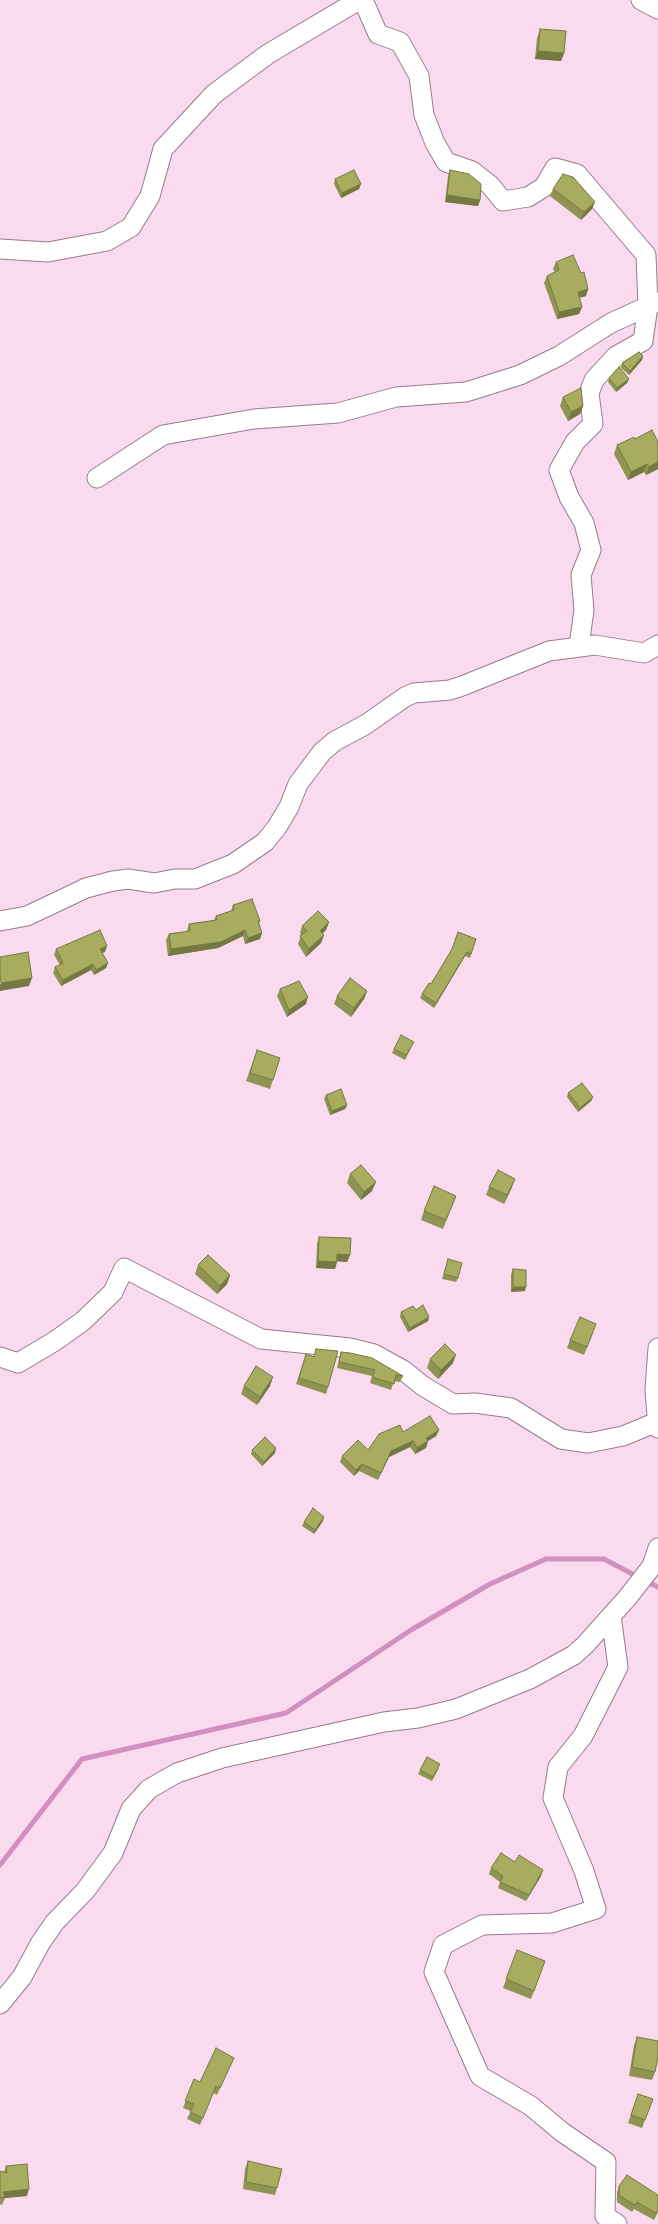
<!DOCTYPE html>
<html>
<head>
<meta charset="utf-8">
<style>
  body { margin:0 }
  canvas { display:block; background:#f9daef }
</style>
</head>
<body>
<canvas width="658" height="2224"></canvas>
<script>
const context = document.querySelector('canvas').getContext('2d');
context.lineJoin = 'round';
const toPath = rows => new Path2D(rows.map(r => 'M' + r).join(''));
function strokePath(path, color, width, dash) { context.strokeStyle = color; context.lineWidth = width; context.lineCap = dash ? 'butt' : 'round'; context.setLineDash(dash || []); context.stroke(path); }
function fill(path, color) { context.fillStyle = color; context.fill(path, 'evenodd'); }
strokePath(toPath([
  [645,1581,658,1587],
  [0,1865,82,1759,286,1713,411,1630,490,1584,546,1559,604,1559,638,1577]
]), '#d290c0', 5);
const minor = toPath([
  [363,0,378,34,400,42,419,76,424,115,435,143,446,162,472,171,490,185,503,201,528,197,544,187,555,168,577,174,646,255,648,306,643,341,616,356,594,380,589,393,593,424,575,442,559,470,569,497,584,523,591,550,581,575,584,610,579,646],
  [641,0,658,9],
  [0,249,48,252,107,241,131,227,150,196,163,149,214,94,268,54,359,0],
  [97,478,163,435,254,419,338,413,396,397,466,392,520,375,559,356,611,323,657,302],
  [0,921,27,916,86,888,113,881,128,879,154,883,175,879,195,879,233,864,265,842,277,827,289,807,298,784,322,752,335,741,365,725,405,697,414,693,450,690,462,686,549,651,595,645,644,653,658,645],
  [658,1348,655,1390,658,1428],
  [0,1357,18,1363,55,1341,83,1321,113,1292,124,1268,261,1339,350,1348,374,1354,403,1370,423,1386,453,1404,475,1403,511,1408,561,1439,588,1443,623,1436,657,1422],
  [611,1616,618,1667,583,1736,558,1767,553,1798,584,1871,596,1909,552,1923,482,1925,443,1945,434,1972,480,2076,531,2106,562,2132,606,2162,605,2216,617,2224],
  [0,2004,22,1977,41,1942,55,1922,85,1891,113,1853,131,1809,149,1789,177,1773,222,1758,384,1722,418,1718,456,1709,530,1679,574,1655,585,1645,628,1597,652,1566,658,1548]
]);
strokePath(minor, '#977b8e', 21);
strokePath(minor, '#fff', 19);
fill(toPath([
  [540,29,564,53,561,61,535,59,537,38],
  [450,170,480,200,478,206,445,202,448,176],
  [335,179,361,184,359,189,341,198,334,184],
  [553,189,592,209,581,220,550,196],
  [556,262,588,289,586,296,579,298,582,307,579,314,557,319,544,283,547,276,555,272,553,269],
  [643,356,642,360,629,375,621,368,622,363],
  [609,378,629,379,627,383,616,392,608,382],
  [563,397,583,406,580,414,568,421,560,406],
  [635,439,658,442,658,469,646,475,644,472,628,480,614,454,617,445],
  [233,905,260,921,259,923,262,933,260,939,245,944,243,936,218,948,168,956,166,940,169,934,187,931,189,924,214,920,216,916,231,911],
  [329,922,326,930,322,934,324,935,321,943,306,957,298,944,301,935,300,933,302,926],
  [476,939,470,958,465,956,434,1008,420,998,422,994,431,984],
  [56,949,105,952,102,953,108,963,106,968,94,975,91,970,61,986,53,973,55,967,60,965,54,955],
  [280,989,306,1004,287,1017,277,996],
  [367,991,364,999,351,1017,334,1004,337,996],
  [412,1046,405,1060,392,1053,394,1049],
  [257,1050,280,1058,270,1089,246,1081],
  [568,1093,593,1097,591,1101,578,1112,567,1097],
  [326,1095,347,1105,345,1109,330,1115,324,1099],
  [350,1174,372,1191,361,1200,347,1183],
  [489,1187,512,1187,504,1204,486,1195],
  [456,1196,443,1229,421,1220,424,1211],
  [319,1237,350,1255,347,1262,337,1261,335,1269,316,1268,317,1244],
  [448,1259,458,1278,456,1282,442,1279],
  [198,1265,230,1275,227,1284,217,1294,195,1274],
  [513,1269,525,1291,511,1292,511,1274],
  [416,1310,429,1317,428,1321,408,1332,400,1317,401,1312],
  [593,1333,584,1355,567,1348,570,1340],
  [316,1349,328,1387,326,1394,296,1384,306,1354,314,1357],
  [341,1352,403,1376,400,1382,394,1381,391,1390,370,1383,372,1376,337,1368],
  [430,1359,453,1363,438,1379,427,1368],
  [244,1386,270,1386,257,1405,241,1394],
  [439,1430,436,1436,428,1441,426,1448,415,1454,410,1447,389,1457,378,1480,359,1471,354,1476,340,1462,342,1456,368,1450,403,1432],
  [252,1450,275,1453,262,1466,251,1454],
  [323,1521,314,1534,302,1526,304,1522],
  [439,1768,432,1781,418,1774,420,1770],
  [515,1862,541,1876,526,1901,498,1888,500,1882,489,1874,491,1868],
  [517,1950,545,1961,531,1999,503,1988],
  [637,2037,655,2072,652,2080,629,2076,634,2045],
  [234,2058,217,2095,213,2093,200,2125,187,2119,191,2111,183,2108,194,2079,200,2082],
  [638,2094,653,2099,642,2128,628,2123],
  [248,2161,277,2188,275,2195,243,2189,245,2169],
  [6,2166,27,2196,5,2198,2,2205,0,2204,0,2171,4,2172],
  [619,2186,658,2212,654,2220,634,2209,632,2212,617,2202,617,2193]
]), '#909452');
fill(toPath([
  [538,51,564,53,561,61,535,59],
  [361,184,359,189,341,198,342,193],
  [447,195,480,200,478,206,445,202],
  [595,202,592,209,581,220,584,212],
  [588,289,586,296,575,299,578,292],
  [582,307,579,314,557,319,559,312],
  [643,356,642,360,629,375,630,371],
  [629,379,627,383,616,392,617,388],
  [583,406,580,414,568,421,571,412],
  [658,462,658,469,646,475,649,467],
  [647,464,644,472,628,480,631,472],
  [329,922,326,930,317,939,320,931],
  [245,930,243,936,218,948,168,956,171,949],
  [262,933,260,939,245,944,248,938],
  [324,935,321,943,306,957,309,949],
  [107,946,105,952,98,954,100,949],
  [467,952,465,956,434,1008,436,1003],
  [108,963,106,968,94,975,96,970],
  [93,964,91,970,61,986,63,980],
  [32,978,29,986,0,991,0,985,1,983],
  [367,991,364,999,351,1017,354,1008],
  [308,997,306,1004,287,1017,289,1010],
  [593,1097,591,1101,578,1112,580,1108],
  [347,1105,345,1109,330,1115,332,1111],
  [515,1179,512,1187,504,1204,507,1195],
  [376,1182,372,1191,361,1200,364,1192],
  [337,1254,350,1255,347,1262,335,1261],
  [318,1261,337,1262,335,1269,316,1268],
  [230,1275,227,1284,217,1294,220,1286],
  [513,1287,526,1287,525,1291,511,1292],
  [429,1317,428,1321,408,1332,410,1328],
  [456,1355,453,1363,438,1379,441,1370],
  [273,1377,270,1386,257,1405,260,1397],
  [439,1430,436,1436,428,1441,426,1448,415,1454,417,1448,426,1438],
  [413,1441,410,1447,389,1457,378,1480,391,1451],
  [276,1448,275,1453,262,1466,264,1462],
  [362,1464,359,1471,354,1476,356,1470],
  [324,1517,323,1521,314,1534,315,1530],
  [543,1870,541,1876,526,1901,529,1895],
  [29,2189,27,2196,5,2198,3,2192]
]), '#757842');
const building = toPath([
  [540,29,566,31,564,53,538,51,540,29],
  [354,170,361,184,342,193,335,179,354,170],
  [450,170,469,174,481,184,480,200,447,195,450,170],
  [563,174,573,177,595,202,584,212,553,189,563,174],
  [573,255,581,273,584,272,588,289,578,292,582,307,559,312,547,276,559,270,556,262,573,255],
  [639,352,643,356,630,371,622,363,639,352],
  [619,367,629,379,617,388,609,378,619,367],
  [581,388,583,406,571,412,563,397,581,388],
  [652,430,658,442,658,462,649,467,647,464,631,472,617,445,634,437,635,439,652,430],
  [252,899,260,921,258,921,262,933,248,938,245,930,221,942,171,949,169,934,190,931,189,924,217,920,216,916,234,910,233,905,252,899],
  [318,911,329,922,320,931,324,935,309,949,300,936,307,931,302,926,318,911],
  [100,930,107,946,100,949,108,963,96,970,93,964,63,980,55,967,63,963,56,949,100,930],
  [458,932,476,939,471,954,467,952,436,1003,422,994,429,983,431,984,452,949,458,932],
  [28,952,32,978,1,983,0,976,0,957,28,952],
  [350,978,367,991,354,1008,337,996,350,978],
  [299,981,308,997,289,1010,280,989,299,981],
  [401,1035,414,1042,406,1055,394,1049,401,1035],
  [257,1050,280,1058,273,1080,250,1073,257,1050],
  [582,1083,593,1097,580,1108,568,1093,582,1083],
  [341,1089,347,1105,332,1111,326,1095,341,1089],
  [361,1165,376,1182,364,1192,350,1174,361,1165],
  [498,1170,515,1179,507,1195,489,1187,498,1170],
  [434,1186,456,1196,446,1220,424,1211,434,1186],
  [319,1237,351,1238,350,1255,337,1254,337,1262,318,1261,319,1237],
  [208,1255,230,1275,220,1286,198,1265,208,1255],
  [448,1259,462,1263,458,1278,444,1274,448,1259],
  [513,1269,526,1270,526,1287,513,1287,513,1269],
  [423,1305,429,1317,410,1328,401,1312,413,1306,416,1310,423,1305],
  [580,1317,596,1324,587,1347,570,1340,580,1317],
  [445,1344,456,1355,441,1370,430,1359,445,1344],
  [316,1349,338,1351,328,1387,299,1378,306,1354,314,1357,316,1349],
  [341,1352,350,1353,372,1358,403,1376,396,1375,394,1384,372,1377,375,1370,339,1362,341,1352],
  [256,1366,273,1377,260,1397,244,1386,256,1366],
  [430,1416,439,1430,426,1438,428,1441,417,1448,413,1441,391,1451,381,1473,362,1464,356,1470,342,1456,358,1440,368,1450,379,1434,400,1425,403,1432,430,1416],
  [265,1437,276,1448,264,1462,252,1450,265,1437],
  [313,1508,324,1517,315,1530,304,1522,313,1508],
  [427,1757,440,1764,433,1777,420,1770,427,1757],
  [501,1853,515,1862,519,1855,543,1870,529,1895,500,1882,503,1876,491,1868,501,1853],
  [517,1950,545,1961,534,1991,506,1979,517,1950],
  [637,2037,658,2041,658,2057,655,2072,632,2067,637,2037],
  [216,2048,234,2058,220,2088,216,2086,203,2118,190,2112,194,2104,185,2101,194,2079,200,2082,216,2048],
  [638,2094,653,2099,645,2120,631,2115,638,2094],
  [248,2161,282,2169,277,2188,246,2182,248,2161],
  [27,2164,29,2189,3,2192,5,2198,0,2197,0,2171,7,2173,6,2166,27,2164],
  [627,2175,658,2195,658,2210,656,2213,637,2202,634,2205,619,2195,619,2186,627,2175]
]);
fill(building, '#a7ac5f');
strokePath(building, '#757842', 1);
</script>
</body>
</html>
